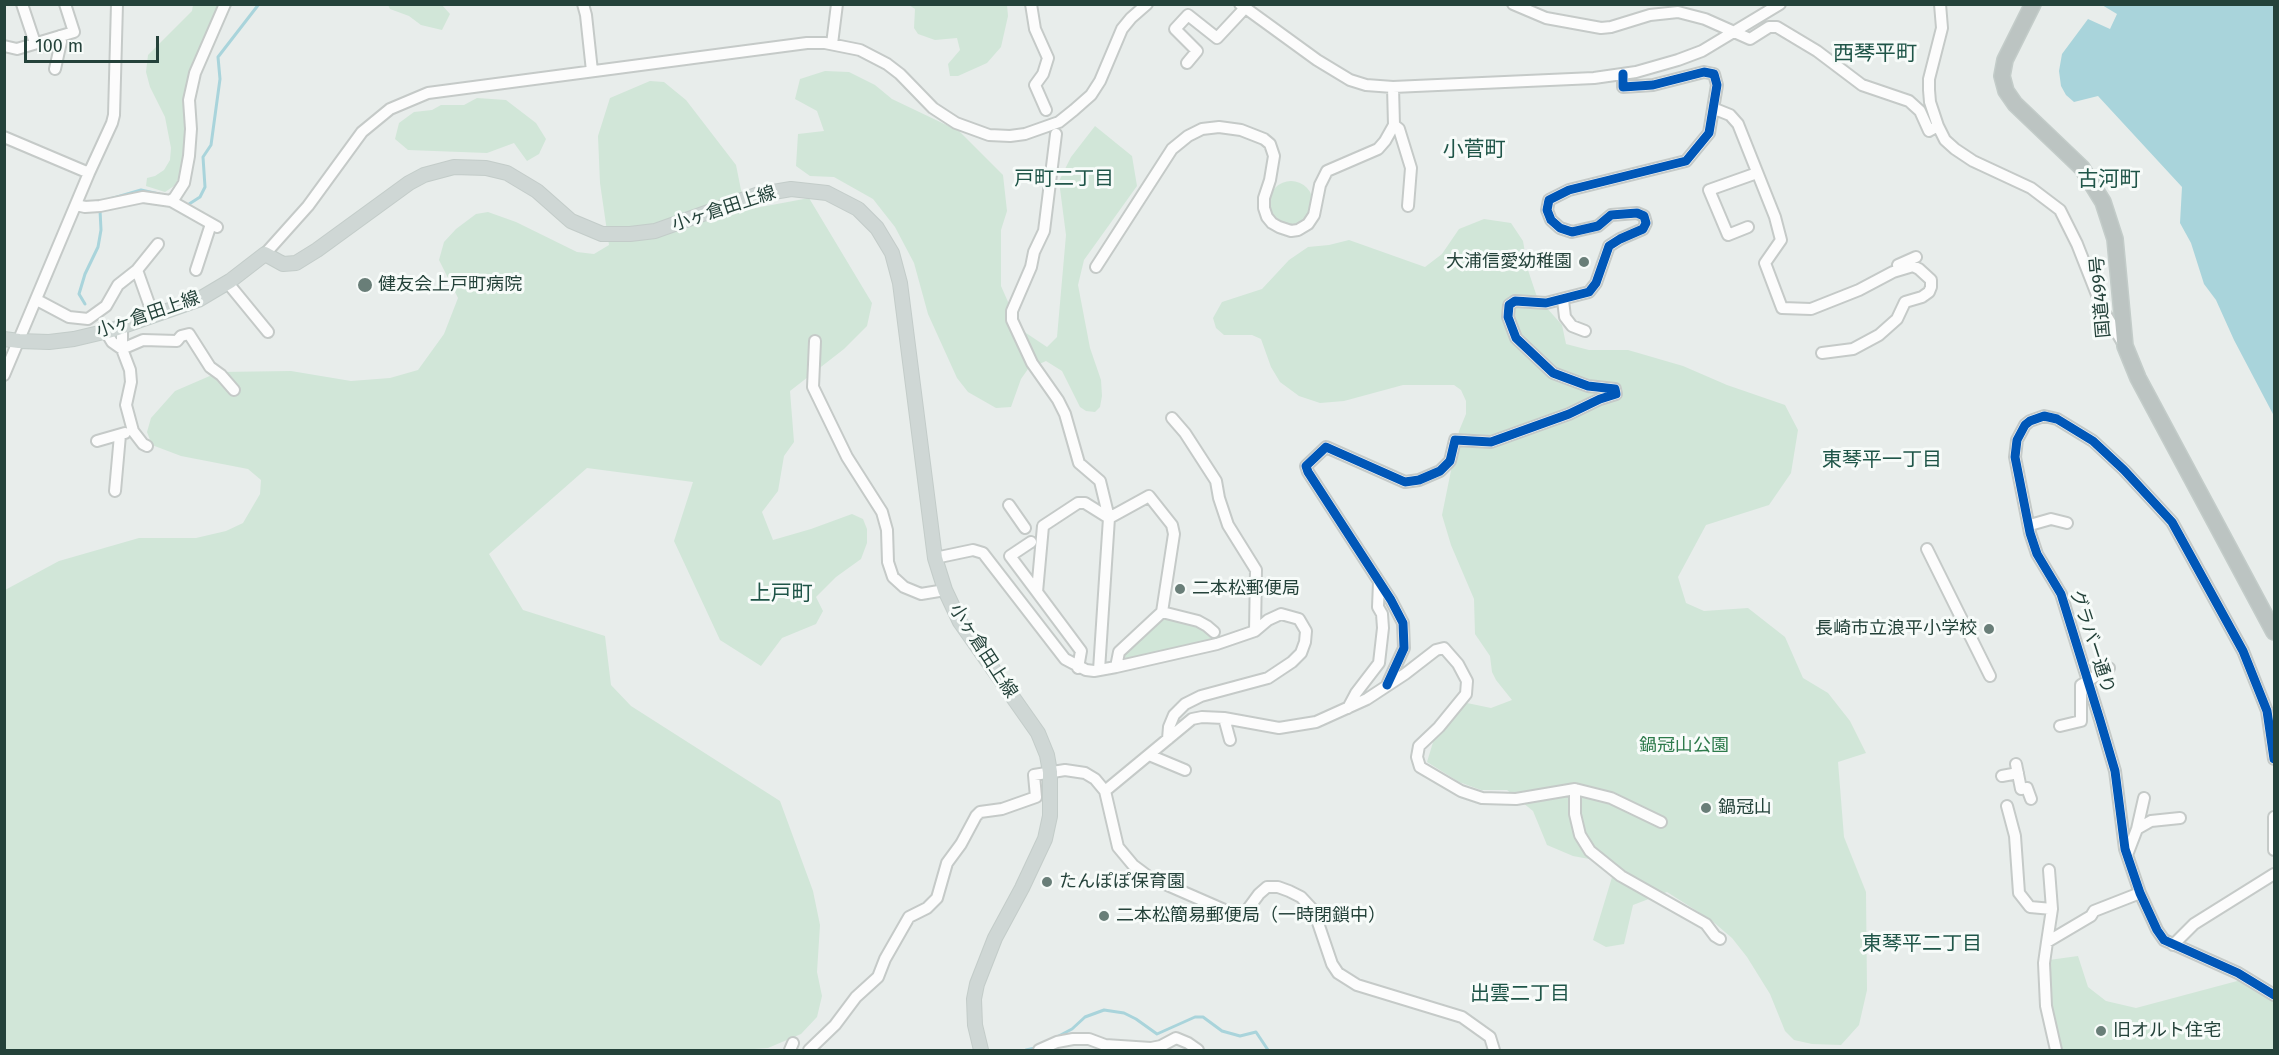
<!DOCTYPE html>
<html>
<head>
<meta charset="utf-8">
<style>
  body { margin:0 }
  #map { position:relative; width:2279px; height:1055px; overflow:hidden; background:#e8edeb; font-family:"Fira Sans",sans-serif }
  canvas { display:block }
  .frame { position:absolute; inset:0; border:6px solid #24423a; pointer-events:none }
  .scale { position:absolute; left:24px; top:36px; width:135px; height:27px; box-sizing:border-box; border:3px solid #24423a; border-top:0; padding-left:8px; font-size:18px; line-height:21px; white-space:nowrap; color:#24423a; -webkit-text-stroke:4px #f7fbf9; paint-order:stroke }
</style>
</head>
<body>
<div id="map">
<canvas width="2279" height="1055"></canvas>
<div class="frame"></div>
<div class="scale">100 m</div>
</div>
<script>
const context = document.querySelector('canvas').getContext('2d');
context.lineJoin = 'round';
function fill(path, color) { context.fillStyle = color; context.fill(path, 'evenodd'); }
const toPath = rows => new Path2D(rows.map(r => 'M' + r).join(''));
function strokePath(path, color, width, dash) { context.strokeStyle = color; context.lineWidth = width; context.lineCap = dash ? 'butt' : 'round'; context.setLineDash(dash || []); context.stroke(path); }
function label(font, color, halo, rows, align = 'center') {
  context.font = font + ' "Fira Sans","Noto Sans JP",sans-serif'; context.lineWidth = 6; context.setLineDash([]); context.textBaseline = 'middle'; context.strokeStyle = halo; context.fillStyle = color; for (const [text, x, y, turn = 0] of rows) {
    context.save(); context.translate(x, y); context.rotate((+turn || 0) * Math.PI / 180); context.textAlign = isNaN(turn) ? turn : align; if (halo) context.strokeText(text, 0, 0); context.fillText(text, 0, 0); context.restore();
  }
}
fill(toPath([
  [193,5,219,5,186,84,188,118,184,170,174,186,165,192,146,186,147,178,155,176,164,170,170,160,171,148,165,117,150,87,146,72,148,55,192,11],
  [388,5,442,5,450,14,442,30,421,25,409,16,390,9],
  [909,5,1007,5,1008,16,1001,47,987,63,958,76,950,76,948,64,960,50,957,38,935,40,918,34,914,28,915,9],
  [825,71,849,72,875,85,892,99,959,131,1003,175,1007,211,1001,230,1001,286,1020,329,1047,347,1057,337,1066,235,1059,181,1071,157,1095,126,1132,156,1137,186,1084,260,1078,285,1090,348,1101,380,1102,396,1100,407,1095,412,1086,411,1080,407,1062,371,1046,361,1028,369,1021,379,1011,407,996,408,968,392,957,378,928,314,914,263,895,227,873,199,834,177,810,176,796,166,798,134,824,131,817,111,795,99,800,79],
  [650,81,664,82,686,100,736,165,745,210,809,198,872,303,867,326,844,349,790,391,794,442,784,456,778,491,762,512,773,540,811,529,852,514,863,519,867,529,867,543,861,559,836,577,816,597,823,611,816,624,782,638,761,666,720,640,674,541,693,482,587,468,489,554,523,610,605,636,611,685,631,706,780,801,813,891,820,925,817,972,822,996,817,1017,801,1034,768,1048,740,1050,5,1050,5,590,59,561,139,538,196,538,226,531,243,523,260,494,261,480,248,469,181,456,152,445,147,432,151,418,175,391,219,372,291,371,351,381,390,378,418,370,444,334,458,298,439,260,444,242,456,229,476,214,488,212,516,222,577,252,594,254,609,245,600,183,598,136,610,98],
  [477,98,506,100,536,123,546,139,539,154,527,161,514,143,487,153,408,150,395,139,399,123,414,112,432,110,441,105,464,105],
  '1269 203a22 22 0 1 1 44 0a22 22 0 1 1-44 0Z',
  [1484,219,1511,223,1523,241,1528,270,1537,297,1562,325,1566,344,1589,350,1628,350,1683,366,1727,385,1785,405,1798,430,1791,473,1769,505,1706,525,1678,577,1686,603,1704,611,1748,608,1785,637,1803,678,1828,693,1850,721,1866,753,1838,762,1844,837,1866,892,1867,990,1859,1025,1841,1045,1812,1044,1794,1040,1785,1031,1770,994,1747,957,1732,938,1711,920,1667,892,1633,905,1624,944,1606,947,1593,940,1616,864,1573,856,1547,845,1533,811,1507,790,1481,790,1459,782,1427,762,1434,739,1467,703,1491,708,1512,700,1496,680,1492,672,1490,656,1475,634,1474,599,1451,545,1442,515,1459,431,1466,414,1466,401,1461,390,1454,385,1403,385,1344,401,1320,403,1299,396,1280,382,1271,367,1261,339,1252,335,1224,335,1216,328,1213,318,1222,302,1262,289,1289,260,1308,247,1329,245,1349,240,1425,267,1442,254,1459,229],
  [1165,618,1199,625,1209,634,1211,639,1122,661,1123,655],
  [2078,956,2088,987,2106,1001,2136,1008,2241,980,2274,1001,2274,1050,2059,1050,2048,996,2049,960]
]), '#d1e6d8');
fill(toPath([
  [2102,5,2274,5,2274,416,2234,340,2216,300,2204,284,2191,243,2180,223,2182,187,2098,96,2074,102,2066,95,2061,86,2059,71,2062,54,2088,19,2110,29,2117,14]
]), '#a9d4db');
strokePath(toPath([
  [110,199,141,190,159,194],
  [186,206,200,197,205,187,203,157,211,145,220,79,218,57,259,4],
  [85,304,79,294,85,274,98,247,101,230,100,210],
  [1055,1038,1072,1029,1085,1017,1104,1010,1124,1013,1136,1019,1157,1034,1195,1017,1203,1017,1222,1031,1240,1036,1256,1032,1268,1050],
  [1026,1050,1035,1048]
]), '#a9d4db', 3);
const minor = toPath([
  [22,4,35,43],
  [583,4,586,15,592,71],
  [1031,4,1035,29,1048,58,1043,74,1035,85,1046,110],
  [1240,4,1317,60,1350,80,1366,85,1393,87,1594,78,1636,72,1678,60,1702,51,1780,4],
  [1513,4,1546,18,1601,28,1611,27,1650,15,1678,12,1705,19,1750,39,1769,27,1777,27,1817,51,1862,85,1909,101,1920,111,1929,131,1938,126],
  [1940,4,1942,28,1929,79,1929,90,1930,102,1938,126,1945,140,1955,149,1973,161,2031,188,2060,210,2077,244,2103,310,2123,343],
  [832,44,837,4],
  [4,46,17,49,74,32,65,4],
  [1187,63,1197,51,1175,29,1188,15,1217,38,1245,8],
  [55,69,61,42,60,36],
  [1715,109,1730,115,1738,124,1775,217,1781,240,1765,263,1782,308,1811,309,1859,290,1893,272,1913,266,1919,269,1931,280,1931,287,1929,292,1922,297,1905,302,1897,319,1879,335,1853,349,1822,353],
  [1394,125,1399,129,1411,168,1408,206],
  [1056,134,1044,231,1034,252,1031,267,1012,311,1012,320,1032,363,1058,400,1065,414,1079,463,1100,481,1109,518,1099,670],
  [4,137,89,173],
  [171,201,217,227],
  [76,205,85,207,100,206,143,197,171,201,175,197,184,183,189,156,191,129,189,100,195,73,225,4],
  [1748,227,1728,235,1709,190,1757,173],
  [265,254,308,206,362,132,390,109,428,93,807,43,825,43,860,50,887,64,900,74,933,108,956,123,989,135,1010,136,1025,134,1059,122,1074,110,1091,95,1100,81,1122,29,1131,18,1147,4],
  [1898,265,1916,257],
  [1096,267,1172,149,1188,136,1202,129,1219,127,1241,130,1264,139,1270,144,1274,156,1270,180,1264,198,1264,208,1267,217,1272,223,1279,227,1291,231,1298,230,1308,224,1314,215,1320,185,1327,171,1378,149,1385,141,1394,125,1393,87],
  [137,270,153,315],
  [196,270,211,224],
  [227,282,268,332],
  [37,300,69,317,88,319,106,306,118,285,137,270,158,244],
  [1563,300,1565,317,1572,326,1585,331],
  [122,326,122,349,130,370,131,382,126,405,133,431,143,444,147,446],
  [106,332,112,342,122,349,143,340,177,341,181,336,189,334,210,367,221,375,234,390],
  [815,341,813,387,847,457,882,512,887,530,888,562,893,577,904,587,921,594,945,590],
  [4,375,89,173,112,123,114,115,117,4],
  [1172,418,1185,433,1216,481,1219,498,1228,525,1256,570,1255,631],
  [97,441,125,433],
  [115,491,120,435],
  [1009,505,1025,528],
  [1109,518,1149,496,1172,525,1174,534,1162,612,1119,652,1116,667],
  [2030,525,2051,519,2067,523],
  [1031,542,1010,556,1037,592],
  [1927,549,1990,676],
  [935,558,973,550,983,553,1065,659,1086,670,1094,671,1116,667,1217,644,1255,631,1268,620,1281,614,1299,619,1306,631,1305,642,1301,653,1292,662,1268,678,1201,696,1185,704,1174,715,1169,727,1168,739],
  [1162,612,1198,621,1207,626,1214,632],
  [1078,668,1081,651,1037,592,1043,526,1078,503,1085,503,1109,518],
  [1387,685,1404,648,1403,623,1391,600,1308,472,1306,466,1326,447,1405,482,1419,480,1440,471,1450,461,1455,440,1491,442,1569,414,1600,399,1616,394,1615,389,1588,386,1553,373,1516,338,1508,317,1509,305,1515,301,1546,303,1589,292,1596,283,1609,246,1620,239,1643,229,1646,223,1644,216,1637,213,1611,215,1598,226,1572,232,1560,228,1551,220,1547,210,1549,200,1569,190,1686,161,1709,133,1717,85,1714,74,1704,72,1653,85,1623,87,1623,74],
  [1348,708,1356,693,1379,663,1383,628,1382,614,1378,607,1379,582],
  [1224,718,1230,740],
  [2060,726,2081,721,2081,685,2109,668],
  [1149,755,1185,770],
  [2274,759,2267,711,2243,651,2172,522,2124,470,2093,441,2057,419,2044,416,2030,421,2025,425,2017,440,2015,457,2030,533,2037,554,2061,594,2100,720,2115,771,2125,849,2140,893,2157,930,2164,940,2238,973,2274,995],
  [2016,764,2021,789,2027,788,2031,799],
  [2002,776,2018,773],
  [1575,789,1575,814,1580,835,1590,851,1621,876,1706,924,1715,936,1720,939],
  [1105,791,1192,719,1202,717,1224,718,1279,728,1316,722,1367,699,1405,674,1436,650,1444,648,1458,664,1467,681,1466,694,1439,727,1419,746,1417,757,1420,767,1461,791,1482,798,1516,799,1575,789,1611,798,1661,822],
  [2007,806,2015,836,2019,893,2030,907,2052,909,2047,942],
  [2274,817,2274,850],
  [2137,829,2151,821,2180,818],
  [2127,855,2137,829,2144,798],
  [2049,870,2052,909],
  [2173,945,2194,924,2274,874],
  [790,1050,793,1043],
  [809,1050,835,1025,856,997,878,977,885,959,909,917,927,908,937,898,947,863,961,844,976,816,980,812,1002,809,1036,797,1034,775,1065,770,1085,773,1095,779,1105,791,1118,847,1133,865,1149,877,1236,915,1245,913,1259,894,1267,887,1278,887,1289,891,1301,897,1314,911,1332,964,1338,973,1357,985,1462,1017,1490,1037,1494,1050],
  [1039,1050,1057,1042,1073,1039,1089,1039,1105,1045,1151,1048,1161,1046,1176,1038,1188,1043,1198,1050],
  [2056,1050,2046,1006,2044,963,2047,942,2091,916,2094,911,2140,893]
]);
const major = toPath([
  [4,339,19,341,49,342,74,339,112,330,198,300,230,281,265,254,283,264,296,263,317,250,409,183,424,175,454,167,486,168,507,173,537,191,571,221,602,234,630,234,655,231,756,195,791,189,827,193,858,209,877,228,892,253,900,283,935,558,945,590,960,622,1038,733,1047,755,1050,772,1050,816,1045,839,1022,888,995,938,977,984,974,999,975,1025,981,1050]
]);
const highway = toPath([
  [2033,4,2005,60,2002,76,2006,91,2015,104,2082,168,2103,202,2115,239,2125,346,2138,378,2274,632]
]);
strokePath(minor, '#c5cac8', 14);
strokePath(major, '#c3ccc9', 16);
strokePath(highway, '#c3ccc9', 18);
strokePath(minor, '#fcfcfc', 10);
strokePath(major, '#cfd7d5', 14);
strokePath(highway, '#bcc4c2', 15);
strokePath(toPath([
  [1387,685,1404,648,1403,623,1391,600,1308,472,1306,466,1326,447,1405,482,1419,480,1440,471,1450,461,1455,440,1491,442,1569,414,1600,399,1616,394,1615,389,1588,386,1553,373,1516,338,1508,317,1509,305,1515,301,1546,303,1589,292,1596,283,1609,246,1620,239,1643,229,1646,223,1644,216,1637,213,1611,215,1598,226,1572,232,1560,228,1551,220,1547,210,1549,200,1569,190,1686,161,1709,133,1717,85,1714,74,1704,72,1653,85,1623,87,1623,74],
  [2274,759,2267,711,2243,651,2172,522,2124,470,2093,441,2057,419,2044,416,2030,421,2025,425,2017,440,2015,457,2030,533,2037,554,2061,594,2100,720,2115,771,2125,849,2140,893,2157,930,2164,940,2238,973,2274,995]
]), '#0057b8', 9);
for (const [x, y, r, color] of [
  [1584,262,6,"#697e78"],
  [365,285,8,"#697e78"],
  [1180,589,6,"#697e78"],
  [1989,629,6,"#697e78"],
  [1706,808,6,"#697e78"],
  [1047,882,6,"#697e78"],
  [1104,916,6,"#697e78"],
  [2101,1031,6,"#697e78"]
]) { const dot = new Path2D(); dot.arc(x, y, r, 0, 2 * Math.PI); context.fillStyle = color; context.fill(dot); strokePath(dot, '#f7fbf9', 2); }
label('18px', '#24423a', '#f7fbf9', [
  ["小ヶ倉田上線",724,209,-18],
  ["国道499号",2101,297,-95],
  ["小ヶ倉田上線",148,315,-19],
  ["グラバー通り",2092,642,72],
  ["小ヶ倉田上線",983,651,57]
]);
label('18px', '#24423a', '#f7fbf9', [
  ["大浦信愛幼稚園",1572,262,"right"],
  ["健友会上戸町病院",378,285],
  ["二本松郵便局",1192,589],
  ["長崎市立浪平小学校",1977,629,"right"],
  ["鍋冠山",1718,808],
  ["たんぽぽ保育園",1059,882],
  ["二本松簡易郵便局（一時閉鎖中）",1116,916],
  ["旧オルト住宅",2113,1031]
], 'left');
label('18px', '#2d7a4b', '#f7fbf9', [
  ["鍋冠山公園",1684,746]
]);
label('20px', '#1f5548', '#f7fbf9', [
  ["戸町二丁目",1064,179],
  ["東琴平一丁目",1882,460],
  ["東琴平二丁目",1922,944],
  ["出雲二丁目",1520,994]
]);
label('21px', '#1f5548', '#f7fbf9', [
  ["西琴平町",1875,54],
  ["小菅町",1474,150],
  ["古河町",2109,180],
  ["上戸町",781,594]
]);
</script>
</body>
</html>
